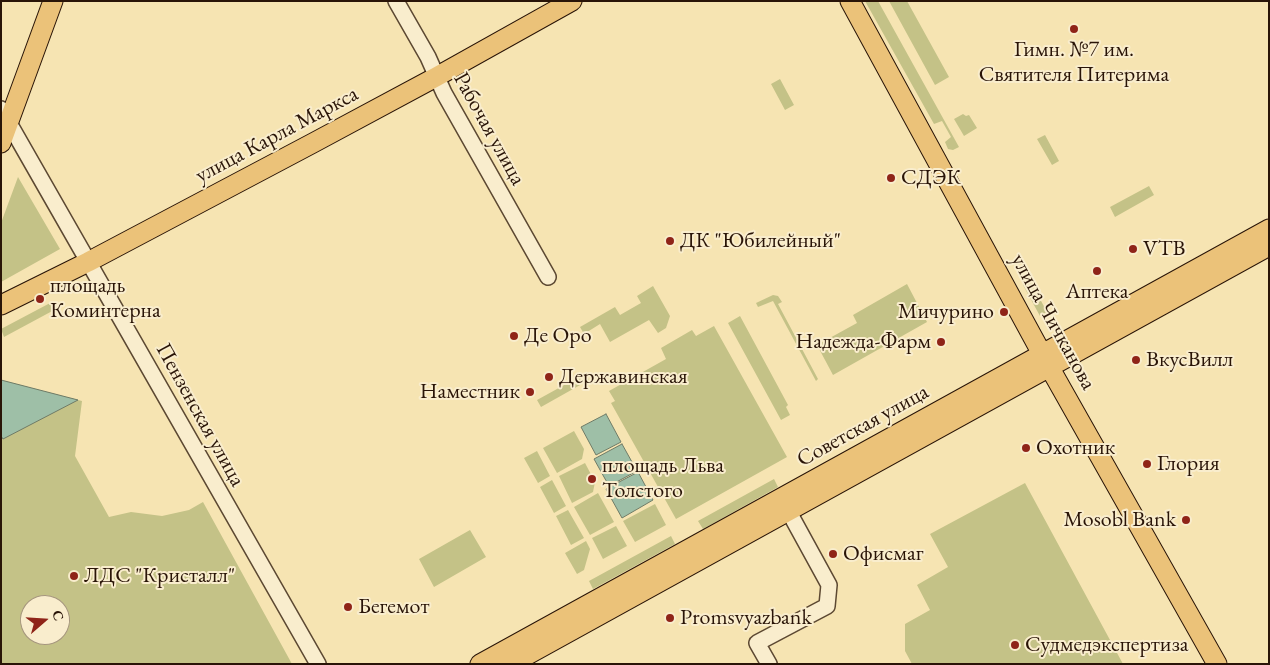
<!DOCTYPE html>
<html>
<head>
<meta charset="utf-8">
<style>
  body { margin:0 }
  #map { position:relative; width:1270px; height:665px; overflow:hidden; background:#f6e4b2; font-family:"EB Garamond",serif }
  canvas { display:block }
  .frame { position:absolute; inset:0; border:2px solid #291407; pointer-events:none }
  .north { position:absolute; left:20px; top:595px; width:50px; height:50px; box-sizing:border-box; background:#f9edcd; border:1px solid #a6967e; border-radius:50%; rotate:71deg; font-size:14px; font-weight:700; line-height:20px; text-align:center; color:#291407 }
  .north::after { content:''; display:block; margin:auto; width:18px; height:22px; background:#8f2418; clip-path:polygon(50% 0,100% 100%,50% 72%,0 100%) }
</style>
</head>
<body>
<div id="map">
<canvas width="1270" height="665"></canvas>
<div class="frame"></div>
<div class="north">С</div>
</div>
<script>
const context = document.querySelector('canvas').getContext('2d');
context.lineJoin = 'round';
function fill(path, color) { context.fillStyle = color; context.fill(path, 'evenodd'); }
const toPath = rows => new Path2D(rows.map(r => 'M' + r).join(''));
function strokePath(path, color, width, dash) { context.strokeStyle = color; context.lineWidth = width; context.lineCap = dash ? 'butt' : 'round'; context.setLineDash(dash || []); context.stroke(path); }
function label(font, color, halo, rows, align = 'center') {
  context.font = font + ' "EB Garamond",serif'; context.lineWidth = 4; context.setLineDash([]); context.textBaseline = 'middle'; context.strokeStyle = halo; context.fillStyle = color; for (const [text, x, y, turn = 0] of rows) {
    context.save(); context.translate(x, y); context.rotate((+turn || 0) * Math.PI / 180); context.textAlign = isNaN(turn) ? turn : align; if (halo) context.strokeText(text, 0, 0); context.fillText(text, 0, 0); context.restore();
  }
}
fill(toPath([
  [865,1,878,1,959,147,953,150,948,149,945,142,951,137,942,121,934,124],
  [889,1,907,1,949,77,935,85],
  [780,79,794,105,785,110,771,84],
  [963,114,966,116,969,115,977,128,964,136,954,119],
  [1045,135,1059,161,1052,165,1037,139],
  [18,177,60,249,1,282,1,223],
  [1149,186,1154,195,1115,217,1110,207],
  [1027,275,1047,312,1040,316,1023,285,1023,277],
  [907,284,927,322,833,375,817,345,857,323,853,315],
  [653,286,670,316,666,328,658,333,649,320,610,342,600,324,584,334,580,327,615,307,620,315,641,303,637,296],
  [773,295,778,296,782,302,778,304,818,379,816,381,773,301,758,307,756,303],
  [52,302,56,309,4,337,1,329],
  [740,316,788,405,786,407,790,415,781,420,728,323],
  [714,326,787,457,676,519,611,403,615,401,609,391,666,359,661,348,692,330,696,336],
  [586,373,589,380,541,407,537,400],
  [1,380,82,401,75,456,109,517,131,512,162,516,189,510,203,502,292,664,1,664],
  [30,605,60,605,60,635,30,635],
  [574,431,584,449,582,459,557,473,543,448],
  [537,451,550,476,538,483,524,458],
  [585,463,595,482,593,492,572,503,559,476],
  [774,479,778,487,703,529,698,521],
  [552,480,566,506,554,513,540,487],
  [1025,483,1123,664,912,664,905,651,905,624,930,610,917,585,948,567,930,534],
  [598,493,614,522,590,535,574,507],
  [655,504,666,525,635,542,623,521],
  [568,510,584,538,571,545,556,516],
  [616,526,627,546,603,559,592,538],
  [470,530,486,557,434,587,419,559],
  [671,536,675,544,593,589,589,581],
  [586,541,590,549,584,570,577,574,565,553]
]), '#c4c287');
const water = toPath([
  [1,380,78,400,3,439,1,436,1,380],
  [606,414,621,442,596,455,581,427,606,414],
  [622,444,637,471,609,486,594,459,622,444],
  [638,472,653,500,622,518,606,489,638,472]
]);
fill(water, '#9ebfa7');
strokePath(water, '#6f7b67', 1);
const minor = toPath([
  [396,1,428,57,444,93,548,277],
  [1,109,318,664],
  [769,664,757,643,827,606,829,585,789,512]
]);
const major = toPath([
  [850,1,1042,354,1217,664],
  [1,143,53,1],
  [1,305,88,262,313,143,436,77,572,1],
  [480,664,1269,229],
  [511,664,1269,246]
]);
strokePath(minor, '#5c4832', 18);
strokePath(major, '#291407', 21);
strokePath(minor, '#f9edcd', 15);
strokePath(major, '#ebc279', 19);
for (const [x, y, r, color] of [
  [1074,29,5,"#8f2418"],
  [891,178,5,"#8f2418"],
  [670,241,5,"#8f2418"],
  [1133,249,5,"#8f2418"],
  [1097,271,5,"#8f2418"],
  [40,299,5,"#8f2418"],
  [1004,312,5,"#8f2418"],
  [514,336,5,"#8f2418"],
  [941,342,5,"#8f2418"],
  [1136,360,5,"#8f2418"],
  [549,377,5,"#8f2418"],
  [530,392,5,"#8f2418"],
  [1026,448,5,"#8f2418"],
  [1147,464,5,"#8f2418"],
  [592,479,5,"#8f2418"],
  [1186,520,5,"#8f2418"],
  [833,554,5,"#8f2418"],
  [74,576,5,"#8f2418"],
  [348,607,5,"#8f2418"],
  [670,618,5,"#8f2418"],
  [1015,645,5,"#8f2418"]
]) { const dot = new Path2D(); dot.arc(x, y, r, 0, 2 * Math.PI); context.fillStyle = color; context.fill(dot); strokePath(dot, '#f9edcd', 2); }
label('22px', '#291407', '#f9edcd', [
  ["Гимн. №7 им.",1074,50,"center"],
  ["Святителя Питерима",1074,75,"center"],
  ["СДЭК",901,178],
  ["ДК \"Юбилейный\"",680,241],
  ["VTB",1143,249],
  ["площадь",50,286],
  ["Коминтерна",50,311],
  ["Аптека",1097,292,"center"],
  ["Мичурино",994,312,"right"],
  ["Де Оро",524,336],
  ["Надежда-Фарм",931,342,"right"],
  ["ВкусВилл",1146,360],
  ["Державинская",559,377],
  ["Наместник",520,392,"right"],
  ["Охотник",1036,448],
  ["Глория",1157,464],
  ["площадь Льва",602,466],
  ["Толстого",602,491],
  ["Mosobl Bank",1176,520,"right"],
  ["Офисмаг",843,554],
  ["ЛДС \"Кристалл\"",84,576],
  ["Бегемот",358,607],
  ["Promsvyazbank",680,618],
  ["Судмедэкспертиза",1025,645]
], 'left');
label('22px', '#291407', '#f9edcd', [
  ["Рабочая улица",489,129,61],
  ["улица Карла Маркса",277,135,-28],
  ["улица Чичканова",1053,322,61],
  ["Пензенская улица",200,415,61],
  ["Советская улица",863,426,-29]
]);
</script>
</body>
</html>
